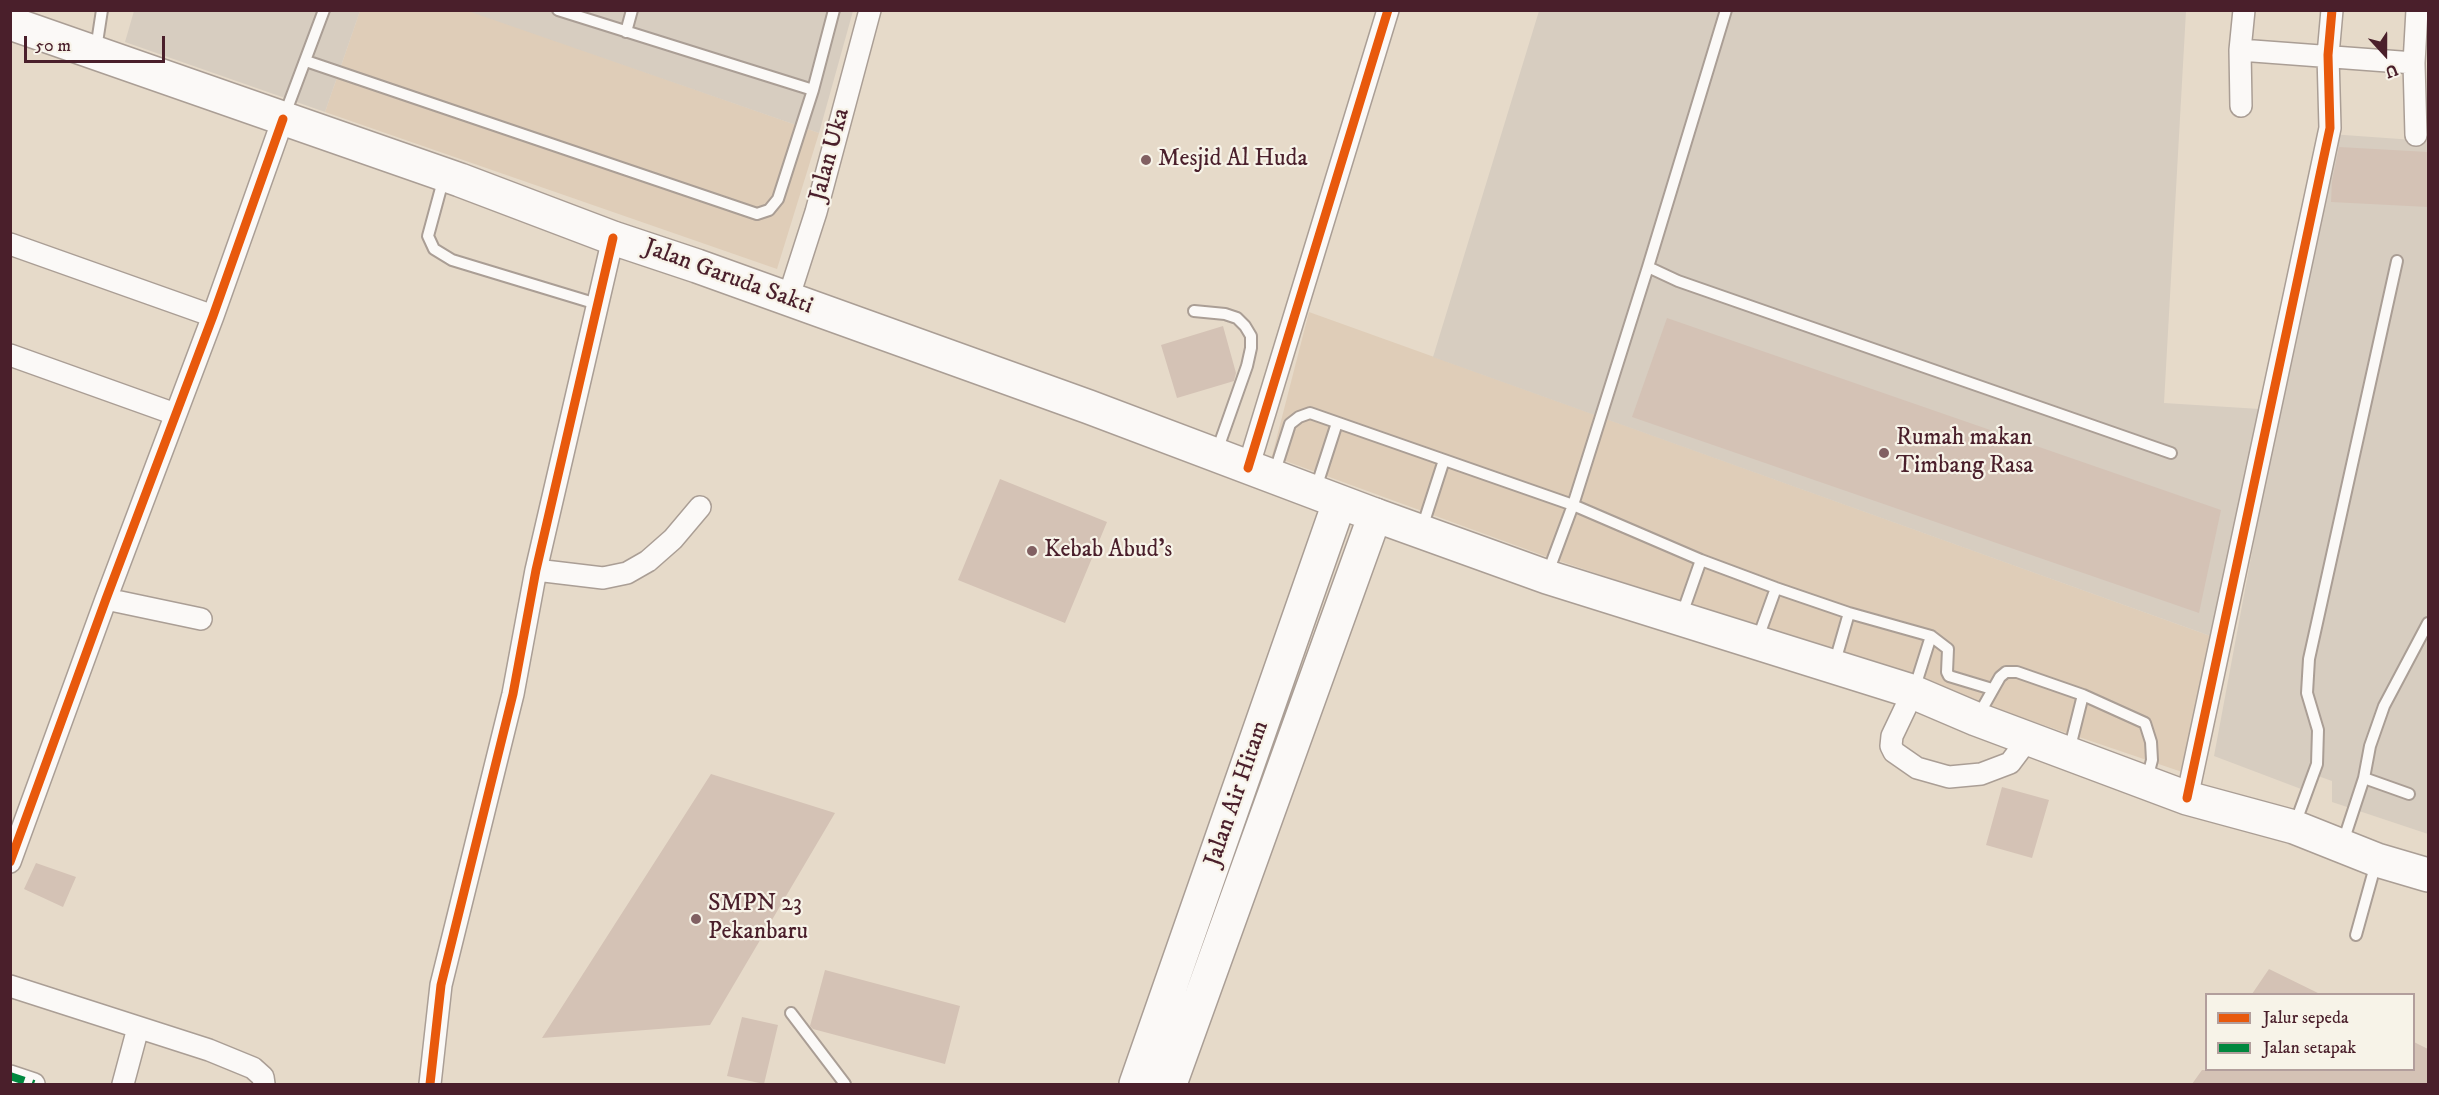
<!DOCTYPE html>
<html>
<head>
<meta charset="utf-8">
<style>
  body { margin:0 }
  #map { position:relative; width:2439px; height:1095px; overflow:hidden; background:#e6dac9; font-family:"IM FELL DW Pica",serif }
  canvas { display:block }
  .frame { position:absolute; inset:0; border:12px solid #4a1f2b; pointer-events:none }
  .legend { position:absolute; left:2205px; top:993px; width:210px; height:78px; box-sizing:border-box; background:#f7f3e8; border:2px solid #b29e9c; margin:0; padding:8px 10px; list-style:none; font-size:18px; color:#4a1f2b }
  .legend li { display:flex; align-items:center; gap:12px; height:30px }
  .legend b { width:30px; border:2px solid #b29e9c }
  .north { position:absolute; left:2355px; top:24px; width:60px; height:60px; -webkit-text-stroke:4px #f7f3e8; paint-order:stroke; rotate:159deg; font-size:16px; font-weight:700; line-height:24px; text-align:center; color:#4a1f2b }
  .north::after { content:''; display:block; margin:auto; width:21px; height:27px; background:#4a1f2b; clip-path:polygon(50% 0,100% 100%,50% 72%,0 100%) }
  .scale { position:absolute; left:24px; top:36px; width:141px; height:27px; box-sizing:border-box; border:3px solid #4a1f2b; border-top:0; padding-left:8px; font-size:18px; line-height:21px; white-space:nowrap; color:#4a1f2b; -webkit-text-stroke:4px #f7f3e8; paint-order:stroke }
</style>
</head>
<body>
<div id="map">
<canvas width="2439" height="1095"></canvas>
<div class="frame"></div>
<ul class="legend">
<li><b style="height:8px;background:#e8590c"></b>Jalur sepeda</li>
<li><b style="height:8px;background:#00873e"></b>Jalan setapak</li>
</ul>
<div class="north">U</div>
<div class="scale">50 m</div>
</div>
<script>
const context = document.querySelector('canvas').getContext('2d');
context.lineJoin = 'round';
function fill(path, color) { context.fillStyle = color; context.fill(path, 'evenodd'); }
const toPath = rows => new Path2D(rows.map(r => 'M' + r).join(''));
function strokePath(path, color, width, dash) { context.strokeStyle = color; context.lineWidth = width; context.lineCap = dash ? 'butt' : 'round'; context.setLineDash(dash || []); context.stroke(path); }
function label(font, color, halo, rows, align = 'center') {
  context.font = font + ' "IM FELL DW Pica",serif'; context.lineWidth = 4.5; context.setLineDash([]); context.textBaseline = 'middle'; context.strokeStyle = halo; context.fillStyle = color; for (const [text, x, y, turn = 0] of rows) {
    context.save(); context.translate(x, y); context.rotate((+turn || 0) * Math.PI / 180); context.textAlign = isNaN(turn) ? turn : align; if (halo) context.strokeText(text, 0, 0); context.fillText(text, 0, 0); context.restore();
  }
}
fill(toPath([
  [468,10,819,133,777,269,325,112,360,11],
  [1309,312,2216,638,2188,774,1542,555,1272,456]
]), '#dfcdb8');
fill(toPath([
  [134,11,360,11,325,112,125,42],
  [468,11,853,11,819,133],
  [1539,11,2186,11,2164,403,2260,409,2216,638,1433,357],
  [2330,134,2428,141,2428,834,2332,802,2332,781,2318,776,2309,792,2214,756]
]), '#d7cdc0');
fill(toPath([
  [2339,147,2428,152,2428,207,2331,202,2332,181],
  [1667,318,2221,510,2199,613,1632,417],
  [1223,326,1236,373,1234,381,1177,398,1161,345],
  [1000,479,1107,522,1065,623,958,580],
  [711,774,835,813,710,1025,542,1038],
  [2002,787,2049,800,2032,858,1986,845],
  [36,863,76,877,63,907,24,889],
  [2269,969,2320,994,2252,994],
  [825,970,960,1006,945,1064,813,1029,810,1026],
  [742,1017,778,1025,764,1084,727,1076],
  [2414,1042,2428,1049,2428,1084,2192,1084,2202,1070,2414,1070]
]), '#d4c2b5');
const service = toPath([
  [558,10,813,90],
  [626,32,632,10],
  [96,49,102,10],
  [306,61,757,214,769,210,778,199,813,90,834,10],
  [285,114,324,10],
  [444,177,428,236,434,249,452,260,597,304],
  [1648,267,1726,10],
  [1194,311,1225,314,1237,318,1245,326,1251,336,1251,348,1247,366,1217,451],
  [1274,474,1290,424,1299,417,1310,413,1573,505,1701,560,1776,588,1849,613,1931,636,1948,649,1947,672,1949,676,1992,689],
  [1316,488,1337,423],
  [1422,528,1444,460],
  [1547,575,1573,505,1648,267,1678,281,2171,453],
  [1681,617,1701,560],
  [1758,638,1776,588],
  [1834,665,1849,613],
  [1914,690,1931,636],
  [2083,695,2145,723,2151,742,2152,760,2147,779],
  [1978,716,2000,677,2006,672,2017,672,2083,695,2069,751],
  [2364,778,2409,794],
  [2295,824,2317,764,2318,730,2307,693,2309,659,2397,261],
  [2343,842,2364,778,2370,746,2384,706,2428,623],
  [2356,935,2376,863],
  [791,1013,845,1084]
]);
const minor = toPath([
  [2240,50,2414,63],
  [2241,106,2240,50,2244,10],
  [2416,135,2414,63,2417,10],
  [10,244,213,316],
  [788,299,816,212,870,10],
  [10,355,175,414],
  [1248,468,1388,10],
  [536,570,603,578,627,573,648,561,673,539,700,507],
  [106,599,201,619],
  [1913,692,1892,736,1891,746,1894,752,1917,768,1949,777,1981,774,2010,763,2028,739],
  [2187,798,2330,128,2328,55,2332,10],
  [10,862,106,599,213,316,283,119],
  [10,986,209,1050,253,1068,263,1077,264,1084],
  [10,1076,34,1084],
  [123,1084,138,1028],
  [430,1084,441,985,513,694,536,570,613,238]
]);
const primary = toPath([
  [1375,515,1547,577,1908,690,1976,719,2187,798,2294,827,2377,860,2428,875]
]);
const trunk = toPath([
  [10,23,460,180,613,238,697,266,1089,407,1375,515,1170,1084],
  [1136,1084,1339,503]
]);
strokePath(service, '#aa9e95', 14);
strokePath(minor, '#aa9e95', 24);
strokePath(primary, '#aa9e95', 36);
strokePath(trunk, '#aa9e95', 36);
strokePath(service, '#fbf9f7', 10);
strokePath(minor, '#fbf9f7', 21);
strokePath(primary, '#fbf9f7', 33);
strokePath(trunk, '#fbf9f7', 33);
strokePath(toPath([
  [10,1076,34,1084]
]), '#00873e', 8, [15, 8]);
strokePath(toPath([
  [1248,468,1388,10],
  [2187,798,2330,128,2328,55,2332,10],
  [10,862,106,599,213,316,283,119],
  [430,1084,441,985,513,694,536,570,613,238]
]), '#e8590c', 9);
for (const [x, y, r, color] of [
  [1146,160,6,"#816062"],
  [1884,453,6,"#816062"],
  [1032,551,6,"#816062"],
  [696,919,6,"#816062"]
]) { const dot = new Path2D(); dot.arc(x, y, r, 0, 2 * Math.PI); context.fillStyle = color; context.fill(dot); strokePath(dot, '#f7f3e8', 2); }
label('24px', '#4a1f2b', '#f7f3e8', [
  ["Jalan Uka",831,155,-75],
  ["Jalan Garuda Sakti",728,278,20],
  ["Jalan Air Hitam",1238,794,-71]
]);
label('24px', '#4a1f2b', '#f7f3e8', [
  ["Mesjid Al Huda",1158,160],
  ["Rumah makan",1896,439],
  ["Timbang Rasa",1896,467],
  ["Kebab Abud's",1044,551],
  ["SMPN 23",708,905],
  ["Pekanbaru",708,933]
], 'left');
</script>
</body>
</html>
